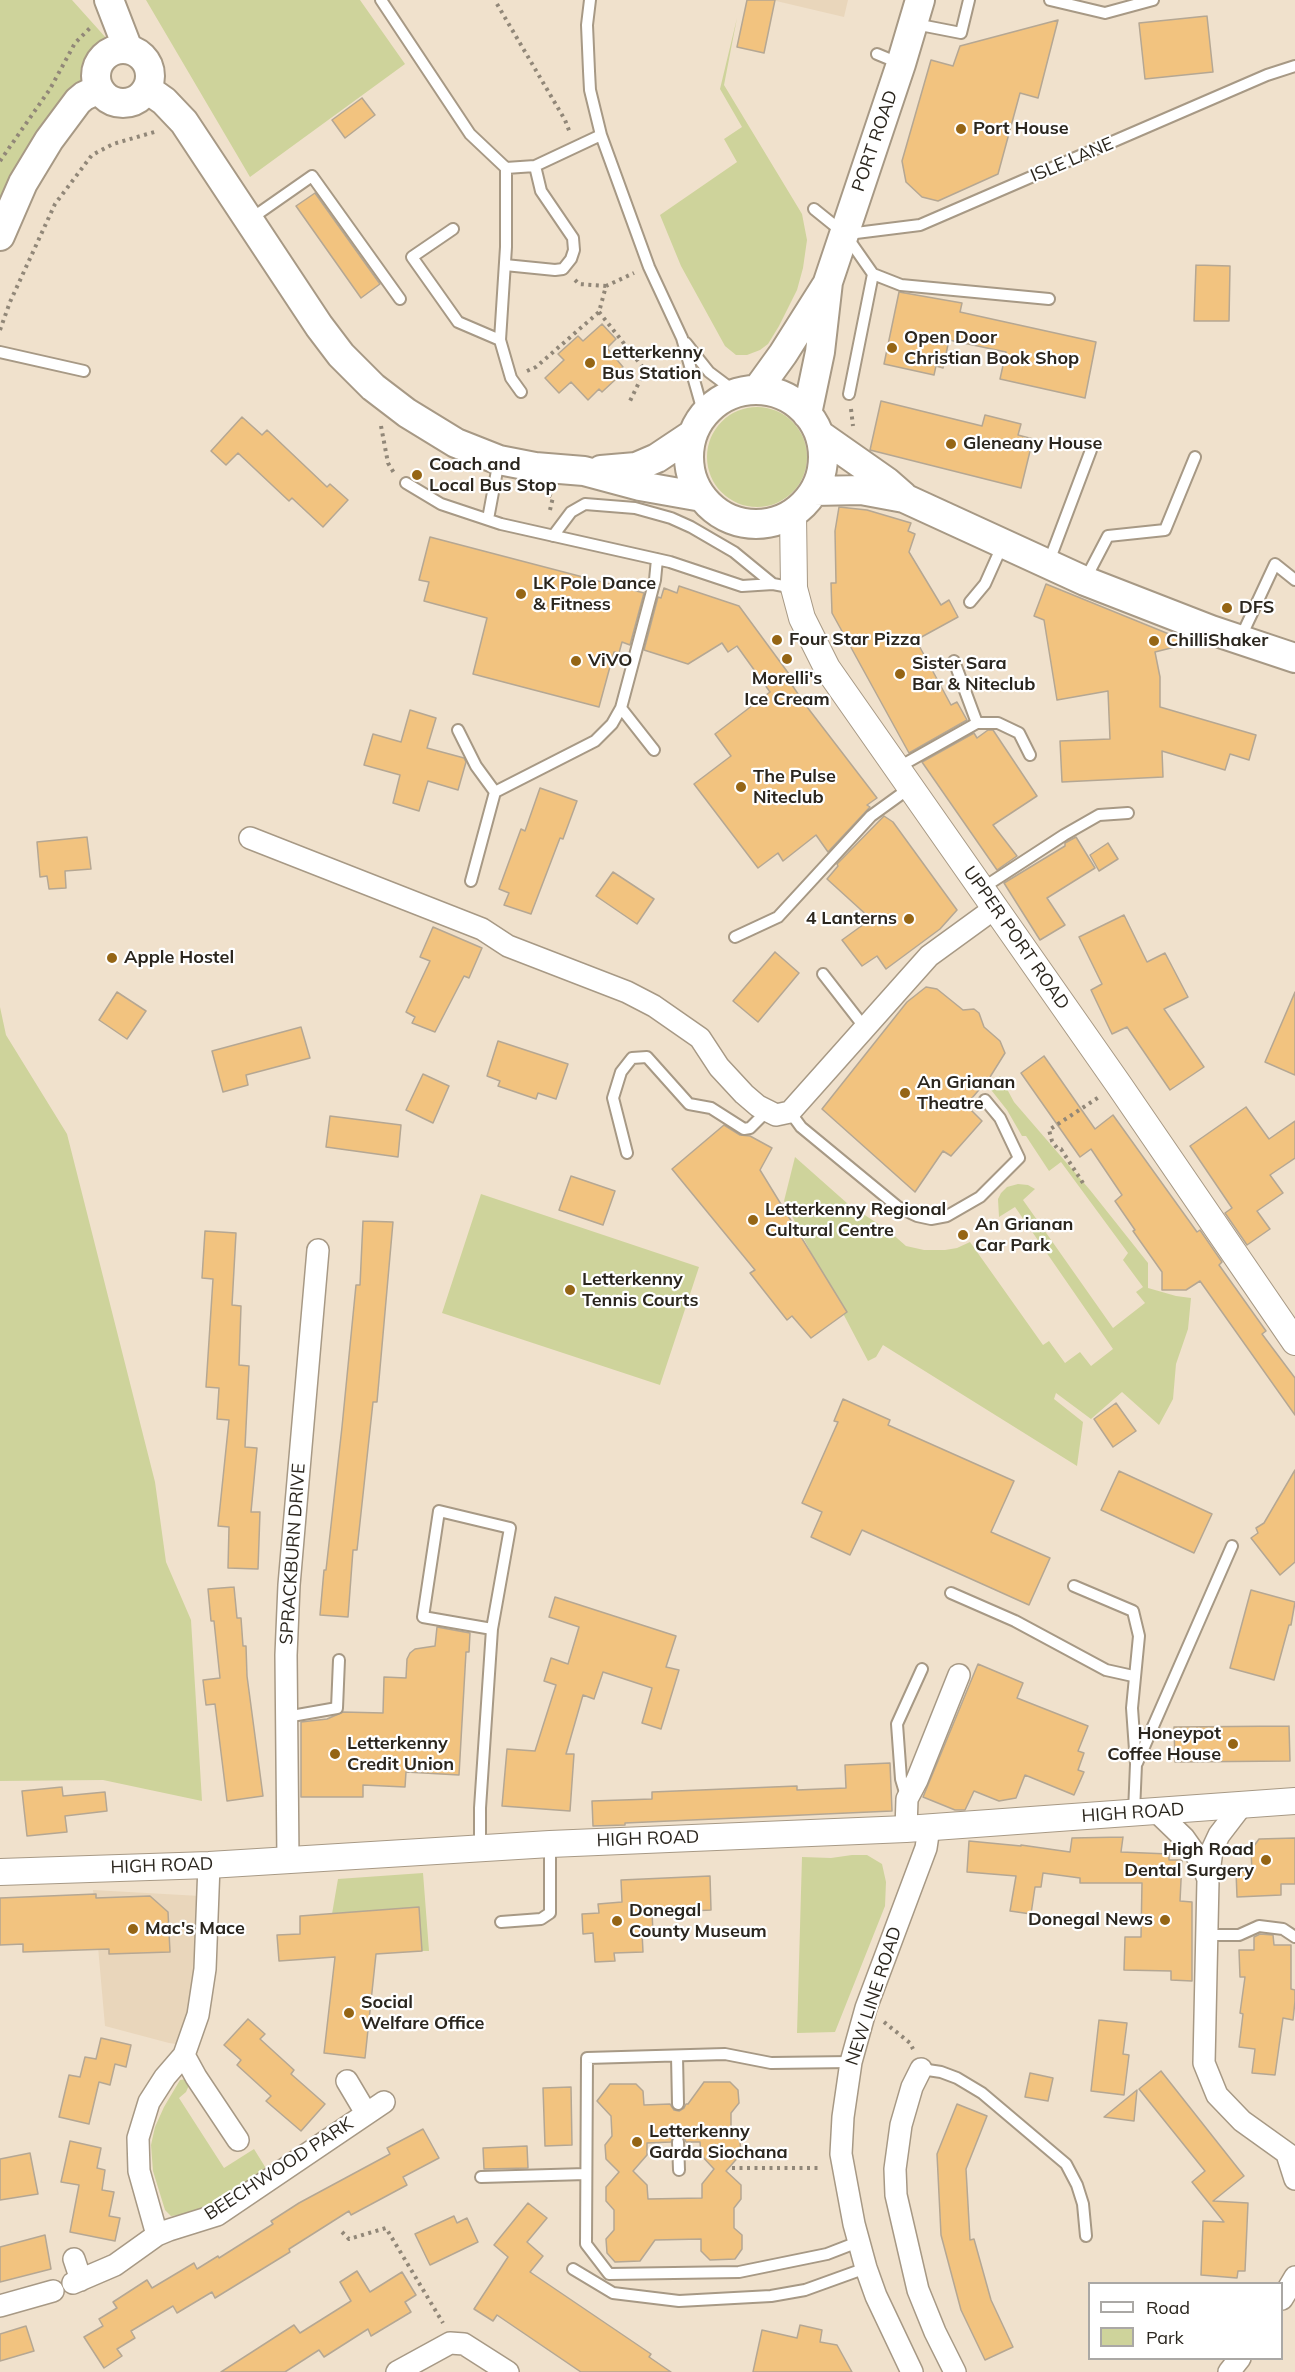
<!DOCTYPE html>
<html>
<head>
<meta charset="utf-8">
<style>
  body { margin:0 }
  #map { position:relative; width:1295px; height:2372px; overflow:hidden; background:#f0e1cc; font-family:Mulish,sans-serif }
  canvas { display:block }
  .legend { position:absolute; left:1088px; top:2282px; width:195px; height:78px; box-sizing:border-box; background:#fff; border:2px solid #aaa8a5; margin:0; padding:8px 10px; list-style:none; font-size:18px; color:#2b261e }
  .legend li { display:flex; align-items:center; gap:12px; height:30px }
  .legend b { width:30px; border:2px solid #aaa8a5 }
</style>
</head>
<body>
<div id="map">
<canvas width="1295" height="2372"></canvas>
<ul class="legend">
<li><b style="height:8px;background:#fff"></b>Road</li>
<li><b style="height:16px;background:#ced39b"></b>Park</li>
</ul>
</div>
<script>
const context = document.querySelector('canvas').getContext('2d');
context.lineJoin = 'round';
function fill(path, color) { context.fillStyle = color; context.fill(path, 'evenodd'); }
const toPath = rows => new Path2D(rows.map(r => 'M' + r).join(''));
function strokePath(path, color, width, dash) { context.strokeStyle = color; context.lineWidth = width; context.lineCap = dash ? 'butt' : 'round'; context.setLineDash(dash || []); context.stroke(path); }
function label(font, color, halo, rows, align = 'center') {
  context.font = font + ' Mulish,sans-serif'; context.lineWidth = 4.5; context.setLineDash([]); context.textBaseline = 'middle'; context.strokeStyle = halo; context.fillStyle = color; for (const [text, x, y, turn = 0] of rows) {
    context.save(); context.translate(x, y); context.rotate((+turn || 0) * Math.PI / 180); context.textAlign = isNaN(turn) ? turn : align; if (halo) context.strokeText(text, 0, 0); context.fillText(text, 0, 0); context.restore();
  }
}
fill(toPath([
  [772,0,848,0,844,17],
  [93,1890,200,1896,196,2023,183,2045,169,2043,105,2026]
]), '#e9d6bb');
fill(toPath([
  [0,0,72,0,116,49,107,54,100,61,97,68,97,82,0,236],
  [146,0,360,0,405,64,250,177],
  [737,18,724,85,802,214,807,240,803,268,797,290,779,326,768,344,760,350,747,355,736,355,725,346,681,266,660,215,737,162,724,139,742,127,720,89],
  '707 457a50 50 0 1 1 100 0a50 50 0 1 1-100 0Z',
  [0,1007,6,1035,67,1134,155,1482,166,1562,191,1620,202,1801,103,1780,0,1781],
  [1000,1076,1014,1102,1090,1190,1148,1263,1148,1288,1176,1296,1191,1298,1188,1329,1176,1364,1173,1399,1159,1425,1122,1392,1091,1419,1056,1393,1054,1399,1083,1422,1077,1466,883,1345,876,1357,868,1361,784,1201,795,1157,848,1204,889,1231,906,1246,924,1250,945,1250,957,1248,970,1242,1043,1345,1049,1341,1065,1363,1080,1352,1091,1366,1113,1349,1015,1207,999,1217,998,1199,1001,1193,1007,1187,1018,1184,1028,1185,1035,1189,1023,1200,1113,1328,1145,1303,1136,1292,1143,1287,1123,1260,1128,1253,1061,1162,1049,1171,1026,1136,1022,1136,1007,1110,988,1086],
  [481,1194,699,1267,660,1385,442,1313],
  [852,1855,867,1855,882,1864,886,1882,885,1906,835,2032,797,2033,802,1857,831,1858],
  [423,1873,429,1951,422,1951,419,1907,332,1914,338,1879],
  [187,2079,190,2083,186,2092,179,2098,224,2168,254,2149,267,2170,216,2203,180,2215,171,2216,165,2210,153,2171,151,2145,155,2127,164,2107,180,2080]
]), '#ced39b');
const building = toPath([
  [747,0,775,0,764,53,737,47,747,0],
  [1207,16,1213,72,1145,79,1139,23,1207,16],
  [1058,20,1038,98,1020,93,998,174,938,201,922,197,906,182,902,161,931,60,953,66,960,46,1058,20],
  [362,98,375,115,345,138,332,120,362,98],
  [315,193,380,284,361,298,296,206,315,193],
  [1196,265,1230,266,1229,321,1194,321,1196,265],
  [899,292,962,303,960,312,1096,342,1085,398,1000,379,1006,352,949,340,943,368,936,366,934,375,884,364,899,292],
  [602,324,616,339,607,348,623,367,613,376,616,379,602,392,599,389,588,400,571,382,559,393,545,378,564,360,558,354,578,336,583,341,602,324],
  [881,401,982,426,985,415,1021,424,1018,435,1033,439,1021,488,870,450,881,401],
  [242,417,262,435,267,430,327,487,330,484,348,500,323,527,292,498,289,501,238,453,226,465,211,451,242,417],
  [839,507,867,510,911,523,908,531,915,534,909,552,941,605,949,600,958,617,916,640,951,705,957,702,967,720,909,753,832,613,831,583,836,583,835,531,839,507],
  [430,537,644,593,630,645,622,642,619,653,614,652,599,707,473,674,487,618,424,601,429,582,419,580,430,537],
  [1046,584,1191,643,1155,652,1160,677,1160,707,1256,735,1249,760,1230,754,1225,770,1162,751,1163,777,1062,782,1060,741,1110,739,1108,691,1057,700,1044,620,1034,616,1046,584],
  [679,586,739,606,789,674,786,676,804,703,877,798,867,805,870,807,828,852,816,835,783,861,778,853,758,868,694,784,731,756,715,734,770,692,737,646,728,652,722,643,688,664,644,650,658,597,661,598,664,588,677,593,679,586],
  [410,710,436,718,427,748,464,758,466,762,458,790,428,781,419,811,393,803,400,775,364,765,373,734,401,742,410,710],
  [988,730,993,730,1037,796,993,825,1017,856,997,870,922,762,974,733,977,738,988,730],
  [540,788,577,801,563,839,560,838,531,914,504,905,509,893,499,889,521,829,525,831,540,788],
  [884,816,893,822,957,910,940,929,886,969,877,956,862,966,842,940,871,919,827,879,838,866,837,864,884,816],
  [87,837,91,869,65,871,66,888,49,889,47,876,40,877,37,842,87,837],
  [1076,837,1095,868,1047,898,1065,925,1040,940,1004,883,1065,846,1065,843,1076,837],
  [1108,843,1118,859,1099,871,1090,855,1108,843],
  [613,872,654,899,637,924,596,896,613,872],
  [1124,915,1147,962,1165,953,1188,997,1164,1009,1204,1067,1170,1090,1127,1027,1112,1034,1091,990,1102,984,1079,937,1124,915],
  [433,927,482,948,469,978,464,976,435,1032,412,1023,415,1017,406,1012,430,961,420,957,433,927],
  [775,952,799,973,758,1022,733,1001,775,952],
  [926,987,937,989,963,1010,974,1009,979,1013,984,1027,1000,1041,1005,1053,990,1077,966,1105,982,1121,951,1156,943,1151,915,1192,822,1109,907,1002,926,987],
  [117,992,146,1011,127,1039,99,1020,117,992],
  [1295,992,1295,1075,1265,1062,1295,992],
  [301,1027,310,1058,246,1075,248,1085,223,1092,212,1051,301,1027],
  [498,1041,568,1064,556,1099,538,1093,536,1099,498,1086,500,1081,487,1076,498,1041],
  [1044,1056,1095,1129,1113,1115,1197,1232,1200,1230,1222,1262,1219,1265,1266,1331,1262,1334,1295,1378,1295,1415,1200,1281,1186,1290,1162,1290,1162,1272,1133,1231,1135,1230,1115,1201,1122,1195,1091,1149,1080,1157,1021,1073,1044,1056],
  [423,1074,449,1086,433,1123,406,1110,423,1074],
  [1246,1107,1269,1139,1295,1121,1295,1158,1270,1175,1283,1193,1257,1211,1270,1229,1247,1245,1225,1213,1232,1208,1190,1146,1246,1107],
  [330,1116,401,1125,398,1157,326,1147,330,1116],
  [724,1125,740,1135,750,1136,772,1148,760,1170,847,1312,811,1338,792,1316,787,1320,750,1273,755,1270,672,1169,724,1125],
  [571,1176,615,1191,603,1225,559,1210,571,1176],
  [363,1221,393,1222,377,1402,373,1402,357,1550,353,1550,348,1617,320,1615,324,1570,326,1570,342,1427,356,1285,360,1285,363,1221],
  [205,1231,236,1233,232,1305,241,1306,239,1365,249,1366,245,1447,257,1448,251,1512,260,1512,258,1569,228,1568,229,1527,218,1526,229,1420,217,1419,219,1388,206,1387,213,1279,202,1278,205,1231],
  [843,1399,890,1420,888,1425,1014,1481,991,1532,1050,1558,1029,1605,862,1530,850,1555,811,1537,822,1512,802,1503,838,1422,834,1421,843,1399],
  [1116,1403,1136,1431,1113,1447,1094,1419,1116,1403],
  [1295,1470,1295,1562,1280,1575,1251,1538,1258,1533,1256,1528,1264,1523,1295,1470],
  [1119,1471,1212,1514,1194,1553,1101,1510,1119,1471],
  [234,1587,237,1618,241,1618,243,1646,246,1646,247,1676,263,1796,227,1801,215,1704,206,1705,203,1680,220,1678,214,1621,211,1621,208,1589,234,1587],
  [1251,1590,1295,1602,1291,1625,1289,1625,1274,1680,1230,1668,1251,1590],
  [555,1597,676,1636,666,1667,679,1670,661,1729,642,1723,652,1688,603,1672,594,1699,583,1695,566,1754,574,1754,570,1811,502,1806,507,1749,535,1751,556,1685,544,1681,551,1658,568,1664,579,1627,549,1617,555,1597],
  [437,1627,470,1633,469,1652,466,1652,459,1775,406,1772,405,1787,363,1785,363,1797,301,1797,301,1722,327,1719,343,1712,383,1713,384,1677,406,1678,407,1659,410,1653,415,1649,435,1646,437,1627],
  [978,1664,1023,1683,1017,1698,1088,1726,1078,1751,1084,1753,1078,1770,1084,1772,1074,1795,1025,1775,1016,1798,999,1801,974,1791,965,1810,955,1810,923,1797,978,1664],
  [1289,1726,1290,1761,1175,1762,1174,1727,1289,1726],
  [890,1763,892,1811,625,1823,625,1825,593,1826,592,1801,652,1799,652,1792,797,1786,797,1790,846,1788,845,1765,890,1763],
  [62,1787,63,1796,105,1792,107,1811,65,1816,67,1832,27,1836,22,1791,62,1787],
  [1123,1837,1121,1852,1169,1854,1169,1860,1182,1860,1180,1901,1192,1902,1192,1981,1171,1980,1171,1971,1124,1970,1125,1937,1141,1937,1142,1883,1080,1883,1080,1878,1043,1873,1041,1887,1035,1887,1031,1914,1010,1911,1016,1876,967,1872,969,1841,1021,1846,1021,1845,1070,1852,1072,1838,1123,1837],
  [1295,1838,1295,1884,1281,1884,1281,1895,1237,1897,1236,1871,1252,1871,1251,1850,1259,1839,1295,1838],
  [710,1876,711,1910,652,1913,653,1932,642,1932,643,1952,614,1953,615,1961,595,1962,593,1933,583,1934,582,1914,599,1913,598,1904,622,1902,621,1880,710,1876],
  [96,1894,96,1898,150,1896,168,1912,170,1952,109,1954,109,1949,23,1952,23,1944,0,1945,0,1898,96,1894],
  [419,1907,422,1951,376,1954,365,2058,324,2053,335,1957,279,1961,277,1935,300,1934,300,1916,419,1907],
  [1260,1934,1273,1935,1274,1945,1291,1945,1291,1989,1295,1990,1295,2001,1293,2020,1283,2018,1275,2075,1252,2073,1255,2049,1239,2047,1243,2014,1240,2013,1245,1977,1240,1977,1239,1950,1254,1950,1254,1937,1260,1934],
  [248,2019,265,2034,260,2039,294,2070,291,2074,325,2104,301,2131,266,2101,271,2096,237,2065,241,2060,224,2045,248,2019],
  [1099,2020,1127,2023,1123,2054,1129,2055,1124,2095,1091,2091,1099,2020],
  [101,2038,131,2045,126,2067,115,2064,110,2085,99,2082,89,2124,59,2117,69,2075,80,2077,85,2057,96,2059,101,2038],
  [1161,2071,1244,2176,1213,2201,1248,2203,1245,2271,1238,2271,1237,2278,1201,2275,1203,2221,1224,2222,1192,2182,1205,2171,1139,2089,1161,2071],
  [1030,2073,1053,2078,1048,2101,1025,2097,1030,2073],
  [704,2082,730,2082,738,2090,739,2103,731,2113,731,2133,740,2141,741,2154,726,2171,741,2185,741,2199,734,2208,734,2228,742,2235,742,2249,735,2259,710,2260,701,2251,701,2239,655,2240,640,2261,615,2262,607,2253,606,2239,614,2230,614,2210,606,2201,606,2187,619,2172,606,2159,605,2145,612,2136,611,2116,597,2101,610,2084,636,2084,643,2091,644,2105,670,2104,674,2110,679,2111,684,2108,686,2104,688,2104,704,2082],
  [678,2135,684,2138,686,2142,700,2142,701,2155,714,2169,702,2184,702,2198,648,2199,647,2185,633,2171,647,2155,647,2143,671,2142,674,2136,678,2135],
  [571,2087,572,2145,545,2146,543,2088,571,2087],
  [1137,2090,1134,2121,1104,2117,1137,2090],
  [957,2104,987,2116,966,2169,970,2240,974,2239,991,2300,1013,2347,985,2360,961,2310,941,2235,937,2154,957,2104],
  [423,2129,439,2158,403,2177,407,2185,351,2215,349,2211,289,2249,290,2252,215,2298,212,2292,177,2313,173,2306,131,2331,135,2338,117,2349,122,2356,104,2368,84,2337,103,2326,99,2319,117,2308,113,2302,147,2280,152,2288,194,2263,197,2269,218,2256,219,2258,273,2224,271,2221,299,2203,390,2154,387,2148,423,2129],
  [70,2141,101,2148,97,2168,105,2170,102,2190,114,2192,109,2216,120,2218,115,2241,70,2232,79,2185,61,2182,70,2141],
  [527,2146,528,2168,484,2169,483,2148,527,2146],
  [30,2153,38,2194,0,2200,0,2159,30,2153],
  [528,2203,547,2218,527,2242,543,2256,530,2272,651,2354,649,2357,671,2372,581,2372,497,2315,493,2321,474,2309,508,2257,494,2245,528,2203],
  [454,2216,457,2223,467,2218,478,2242,430,2265,415,2234,454,2216],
  [45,2235,51,2269,0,2282,0,2247,45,2235],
  [357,2271,370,2292,402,2272,416,2295,405,2302,411,2312,371,2336,368,2329,324,2357,319,2350,285,2372,221,2372,294,2325,300,2333,351,2301,340,2282,357,2271],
  [800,2325,822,2330,820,2342,837,2345,852,2372,753,2372,762,2330,797,2338,800,2325],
  [26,2326,34,2351,0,2361,0,2334,26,2326]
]);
fill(building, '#f2c37f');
strokePath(building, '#b5a793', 1.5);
const service = toPath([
  [381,0,470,134,506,168,535,166,601,135],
  [590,0,587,25,589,71,590,90,601,135,649,267,682,338,704,415],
  [1050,0,1105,13,1153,0],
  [915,24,961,33,969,0],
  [877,54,901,64],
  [506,168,506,247,500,340,511,378,521,392],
  [814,209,845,234,873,274,849,394],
  [249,220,312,176,400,299],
  [453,229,412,257,458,322,500,340],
  [848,234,920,225,1267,75,1295,66],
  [505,265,555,270,563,269,571,259,574,250,573,238,541,191,535,166],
  [873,274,901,285,1049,299],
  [686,343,709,372,737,393],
  [0,352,84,371],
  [406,483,441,504,501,524,670,562,742,586,773,584,794,588],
  [488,519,499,460],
  [553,536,571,512,585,504,635,508,671,518,691,527,734,552,773,584],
  [1048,564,1091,450],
  [1085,580,1108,536,1165,530,1195,457],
  [970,602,985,584,1002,546],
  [1240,639,1275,564,1295,580],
  [954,661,977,723],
  [621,708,654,750],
  [458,730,476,766,495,792],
  [897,768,977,723,998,723,1019,733,1030,755],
  [471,881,495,792,595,741,612,724,621,708,655,580,657,559],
  [981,889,1064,835,1099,815,1128,813],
  [735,937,778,917,871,816,911,787],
  [823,974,865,1028],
  [790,1112,801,1127,898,1207,917,1216,931,1219,947,1216,980,1197,1019,1158,1000,1118,985,1100],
  [627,1153,613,1098,621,1072,632,1058,647,1057,689,1104,711,1108,744,1129,750,1128,766,1112],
  [1074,1586,1133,1611,1139,1636,1132,1708,1136,1764,1134,1812],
  [951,1593,1015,1621,1106,1670,1133,1676],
  [286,1717,337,1708,339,1660],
  [1137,1763,1232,1546],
  [907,1799,901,1779,897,1724,922,1669],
  [480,1847,480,1808,492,1629,510,1528,439,1511,423,1617,492,1629],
  [501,1922,541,1919,550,1913,550,1844],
  [1208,1935,1239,1935,1259,1926,1283,1929,1295,1937],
  [677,2056,678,2104],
  [851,2062,771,2063,725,2054,587,2058,586,2244,609,2274,739,2272,827,2254,858,2242],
  [921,2069,941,2072,957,2078,982,2093,1066,2164,1077,2185,1083,2204,1086,2236],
  [678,2142,679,2170],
  [481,2177,586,2174],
  [573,2269,613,2293,679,2301,771,2296,805,2290,866,2268]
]);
const minor = toPath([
  [250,838,482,929,508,946,627,992,654,1006,700,1038,719,1067,744,1094,758,1106,776,1115,790,1112,929,956,995,908],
  [1242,1805,1219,1835,1212,1850,1208,1880,1204,2063,1217,2095,1242,2121,1295,2159],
  [1156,1811,1184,1838,1201,1862,1208,1879],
  [906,1829,907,1799,917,1780,959,1675],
  [288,1860,286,1655,289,1585,318,1250],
  [184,2055,196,2077,238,2140],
  [921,2069,912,2087,901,2125,895,2169,896,2195,918,2290,935,2332,955,2372],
  [347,2081,366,2113],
  [1287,2154,1295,2179],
  [157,2235,139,2171,138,2138,149,2102,165,2077,184,2055,198,2015,205,1969,209,1865],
  [74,2259,81,2280],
  [73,2283,115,2265,157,2235,169,2230,217,2215,384,2102],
  [1282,2299,1295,2277],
  [0,2306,53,2291],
  [397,2372,450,2343,464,2344,508,2372],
  [912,2372,876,2296,866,2268,854,2224,841,2154,843,2117,851,2062,866,2008,926,1848,929,1828],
  [1229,2372,1240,2358]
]);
const tertiary = toPath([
  [793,514,794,588,802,618,827,668,1119,1085,1295,1342],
  [0,1872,209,1865,550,1844,906,1829,1295,1801]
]);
const secondary = toPath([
  [109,0,128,49],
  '96 76a27 27 0 1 1 54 0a27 27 0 1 1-54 0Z',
  [147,89,164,101,184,122,319,326,341,355,373,387,407,413,456,443,499,460,535,467,584,471,640,486,702,497],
  [0,236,23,183,49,140,78,101,84,96,99,89],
  [757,390,783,354,826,286],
  '689 457a67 67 0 1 1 134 0a67 67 0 1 1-134 0Z',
  [807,414,820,352,828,282,901,64,920,0],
  [820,435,887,482,903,496],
  [601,470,636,467,657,458,693,434],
  [814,491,861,490,904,498,1085,581,1211,630,1295,658]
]);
strokePath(service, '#a79985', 14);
strokePath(minor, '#a79985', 24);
strokePath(tertiary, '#a79985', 28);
strokePath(secondary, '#a79985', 32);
strokePath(toPath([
  [497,4,565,120,570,133],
  [0,161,50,89,75,43,92,26],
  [575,280,579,284,606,286],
  [599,312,645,370,630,401],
  [0,330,10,302,55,204,92,155,113,144,158,131],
  [527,371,536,367,599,312,606,286,634,273],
  [851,409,853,426],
  [381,426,388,463,394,473],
  [550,510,553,497,551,496],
  [1083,1183,1061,1149,1057,1148,1052,1141,1049,1130,1099,1097],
  [884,2022,910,2043,913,2049],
  [732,2168,822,2168],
  [342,2232,349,2239,386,2228,443,2323]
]), '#918778', 4, [3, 4.5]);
strokePath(service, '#fff', 10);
strokePath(minor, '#fff', 21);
strokePath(tertiary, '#fff', 26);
strokePath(secondary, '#fff', 28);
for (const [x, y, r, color] of [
  [961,129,6,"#956515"],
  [892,348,6,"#956515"],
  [590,363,6,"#956515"],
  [951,444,6,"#956515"],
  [417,475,6,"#956515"],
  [521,594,6,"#956515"],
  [1227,608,6,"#956515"],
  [777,640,6,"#956515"],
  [1154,641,6,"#956515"],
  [787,659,6,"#956515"],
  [576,661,6,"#956515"],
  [900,674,6,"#956515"],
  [741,787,6,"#956515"],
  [909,919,6,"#956515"],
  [112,958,6,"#956515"],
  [905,1093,6,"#956515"],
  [753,1220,6,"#956515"],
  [963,1235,6,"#956515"],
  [570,1290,6,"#956515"],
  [1233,1744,6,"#956515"],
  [335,1754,6,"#956515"],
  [1266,1860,6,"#956515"],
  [1165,1920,6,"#956515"],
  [617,1921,6,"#956515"],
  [133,1929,6,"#956515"],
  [349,2013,6,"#956515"],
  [637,2142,6,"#956515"]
]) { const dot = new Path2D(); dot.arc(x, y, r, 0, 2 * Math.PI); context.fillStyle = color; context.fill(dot); strokePath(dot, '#fff', 2); }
label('bold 18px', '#2b261e', '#fff', [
  ["Port House",973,129],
  ["Open Door",904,338],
  ["Christian Book Shop",904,359],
  ["Letterkenny",602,353],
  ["Bus Station",602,374],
  ["Gleneany House",963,444],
  ["Coach and",429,465],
  ["Local Bus Stop",429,486],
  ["LK Pole Dance",533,584],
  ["& Fitness",533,605],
  ["DFS",1239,608],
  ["Four Star Pizza",789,640],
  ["ChilliShaker",1166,641],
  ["ViVO",588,661],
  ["Sister Sara",912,664],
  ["Bar & Niteclub",912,685],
  ["Morelli's",787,679,"center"],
  ["Ice Cream",787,700,"center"],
  ["The Pulse",753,777],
  ["Niteclub",753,798],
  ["4 Lanterns",897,919,"right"],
  ["Apple Hostel",124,958],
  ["An Grianan",917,1083],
  ["Theatre",917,1104],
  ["Letterkenny Regional",765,1210],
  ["Cultural Centre",765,1231],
  ["An Grianan",975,1225],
  ["Car Park",975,1246],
  ["Letterkenny",582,1280],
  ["Tennis Courts",582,1301],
  ["Honeypot",1221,1734,"right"],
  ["Coffee House",1221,1755,"right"],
  ["Letterkenny",347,1744],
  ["Credit Union",347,1765],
  ["High Road",1254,1850,"right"],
  ["Dental Surgery",1254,1871,"right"],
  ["Donegal",629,1911],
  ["County Museum",629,1932],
  ["Donegal News",1153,1920,"right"],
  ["Mac's Mace",145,1929],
  ["Social",361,2003],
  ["Welfare Office",361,2024],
  ["Letterkenny",649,2132],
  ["Garda Siochana",649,2153]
], 'left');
label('18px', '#2b261e', '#fff', [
  ["PORT ROAD",875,141,-71],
  ["ISLE LANE",1072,160,-23],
  ["UPPER PORT ROAD",1016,938,55],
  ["SPRACKBURN DRIVE",293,1554,-86],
  ["HIGH ROAD",1133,1813,-4],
  ["HIGH ROAD",648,1839,-2],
  ["HIGH ROAD",162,1866,-2],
  ["NEW LINE ROAD",874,1996,-72],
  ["BEECHWOOD PARK",279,2169,-33]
]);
</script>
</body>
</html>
